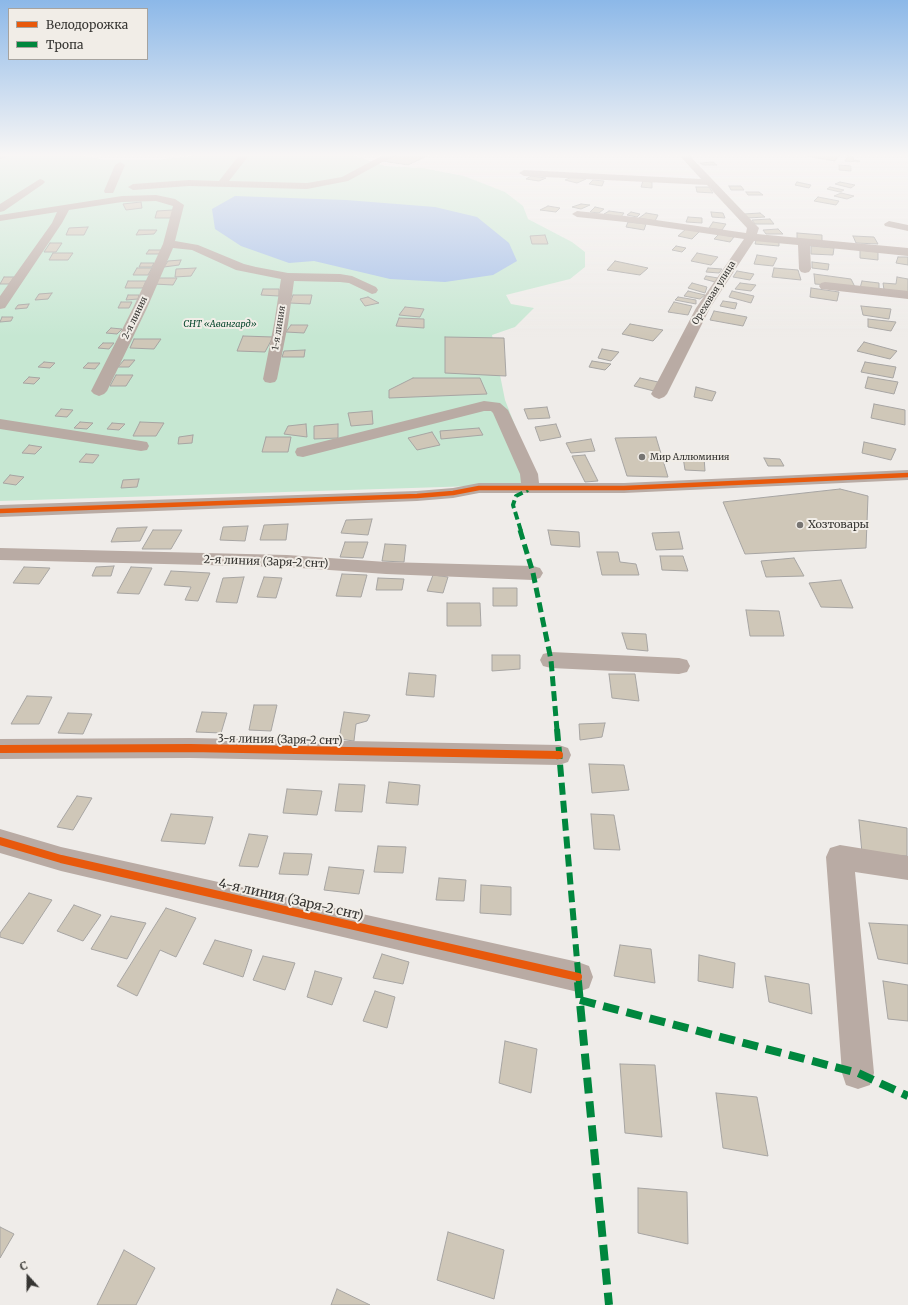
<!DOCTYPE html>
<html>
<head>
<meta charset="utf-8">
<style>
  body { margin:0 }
  #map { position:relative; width:908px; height:1305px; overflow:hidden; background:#efece9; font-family:Merriweather,serif }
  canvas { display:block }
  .legend { position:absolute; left:8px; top:8px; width:140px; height:52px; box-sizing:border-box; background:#f1ede7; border:1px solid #a6a39f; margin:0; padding:5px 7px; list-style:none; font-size:12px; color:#363532 }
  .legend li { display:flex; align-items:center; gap:8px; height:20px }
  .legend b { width:20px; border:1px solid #a6a39f }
  .north { position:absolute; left:8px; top:1257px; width:40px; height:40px; -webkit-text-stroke:3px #f1ede7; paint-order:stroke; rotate:339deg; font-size:11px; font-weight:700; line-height:16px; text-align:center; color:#363532 }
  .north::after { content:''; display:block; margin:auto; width:14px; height:18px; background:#363532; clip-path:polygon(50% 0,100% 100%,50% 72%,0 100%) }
</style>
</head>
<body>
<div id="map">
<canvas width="908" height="1305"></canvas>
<ul class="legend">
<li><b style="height:5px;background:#e8590c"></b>Велодорожка</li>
<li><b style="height:5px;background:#00873e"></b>Тропа</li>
</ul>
<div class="north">С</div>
</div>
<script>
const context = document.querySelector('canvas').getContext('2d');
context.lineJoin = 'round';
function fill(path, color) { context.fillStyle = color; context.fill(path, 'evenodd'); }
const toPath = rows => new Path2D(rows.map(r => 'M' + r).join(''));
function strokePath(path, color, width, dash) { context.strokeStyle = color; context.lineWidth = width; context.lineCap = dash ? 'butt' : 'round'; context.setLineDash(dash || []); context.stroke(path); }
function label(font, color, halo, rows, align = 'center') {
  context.font = font + ' Merriweather,serif'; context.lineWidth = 4; context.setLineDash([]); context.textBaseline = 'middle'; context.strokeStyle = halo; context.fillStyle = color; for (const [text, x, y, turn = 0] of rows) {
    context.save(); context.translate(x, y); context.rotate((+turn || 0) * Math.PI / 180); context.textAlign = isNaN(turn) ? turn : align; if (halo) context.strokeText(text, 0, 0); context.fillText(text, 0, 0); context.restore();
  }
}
fill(toPath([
  [0,154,75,154,104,160,157,160,206,154,349,154,385,166,423,168,464,176,505,192,523,206,528,219,572,242,585,252,585,267,570,279,506,295,511,304,534,308,515,327,492,335,505,400,538,484,0,501]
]), '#c6e7d2');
fill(toPath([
  [235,196,346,200,435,207,477,217,509,243,517,261,493,275,445,282,390,279,314,261,289,263,241,246,215,229,212,209]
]), '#a3bee8');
const building = toPath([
  [401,154,414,154,427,156,408,165,382,161,401,154],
  [808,154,840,154,835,161,806,156,808,154],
  [848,156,854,157,853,160,860,161,859,162,845,161,848,156],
  [713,162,717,165,703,165,700,163,713,162],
  [839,165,851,166,851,171,839,170,839,165],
  [531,176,546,178,539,181,526,179,531,176],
  [574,176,586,179,577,183,565,180,574,176],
  [593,180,604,181,602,186,589,184,593,180],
  [643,181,652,182,652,188,641,187,643,181],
  [797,182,811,185,809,188,795,185,797,182],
  [840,182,855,185,851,188,835,184,840,182],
  [729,186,741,186,744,190,731,190,729,186],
  [696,187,709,187,713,193,697,192,696,187],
  [830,187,844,190,840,192,827,189,830,187],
  [746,192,759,192,763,195,748,195,746,192],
  [841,193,854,196,847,199,834,196,841,193],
  [818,197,839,201,836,205,814,201,818,197],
  [141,202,142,208,126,210,123,204,141,202],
  [581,204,590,205,581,209,572,207,581,204],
  [548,206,560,208,556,212,540,210,548,206],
  [595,207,604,209,599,213,590,212,595,207],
  [173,210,171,218,155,218,157,211,173,210],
  [609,211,624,213,621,217,604,214,609,211],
  [631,212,640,214,637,217,627,215,631,212],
  [711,212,723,213,725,218,712,217,711,212],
  [646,213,658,215,655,221,639,218,646,213],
  [760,213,765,217,748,218,744,214,760,213],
  [688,217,702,218,702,223,686,222,688,217],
  [770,219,774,224,755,224,752,220,770,219],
  [628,222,646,224,644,230,626,227,628,222],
  [713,222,726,224,722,230,709,228,713,222],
  [88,227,84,235,66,235,69,228,88,227],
  [686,229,700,231,692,239,678,236,686,229],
  [778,229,783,234,766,234,763,230,778,229],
  [139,230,157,230,154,234,136,235,139,230],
  [797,233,822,235,822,241,797,239,797,233],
  [719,234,734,237,730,242,714,239,719,234],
  [545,235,548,244,532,244,530,236,545,235],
  [853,236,874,237,878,244,856,243,853,236],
  [756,240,779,242,779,246,755,244,756,240],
  [50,243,62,243,56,252,44,252,50,243],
  [676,246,686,248,682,252,672,250,676,246],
  [811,246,834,248,833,255,811,254,811,246],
  [149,250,161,250,159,254,146,254,149,250],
  [860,250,878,252,878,260,860,258,860,250],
  [53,253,73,253,68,260,49,260,53,253],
  [697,253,718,257,711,265,691,261,697,253],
  [757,255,777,258,773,266,754,264,757,255],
  [898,257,908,257,908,265,896,263,898,257],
  [181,260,179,265,164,267,168,261,181,260],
  [615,261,648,268,640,275,607,270,615,261],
  [812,262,829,264,828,270,812,268,812,262],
  [141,263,154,263,152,267,139,267,141,263],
  [137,268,152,268,148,275,133,275,137,268],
  [196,268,191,276,175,277,176,269,196,268],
  [708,268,722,269,719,273,706,272,708,268],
  [774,268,798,270,801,280,772,277,774,268],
  [737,271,754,274,750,280,733,277,737,271],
  [814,274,851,279,855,287,815,284,814,274],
  [706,276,718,278,715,282,704,279,706,276],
  [4,277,14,277,9,284,0,284,4,277],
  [897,277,908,279,908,292,884,290,883,283,896,284,897,277],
  [158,278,177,278,173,285,154,284,158,278],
  [128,281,146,281,143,288,125,288,128,281],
  [862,281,879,283,879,291,860,288,862,281],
  [692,283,707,287,705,293,688,288,692,283],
  [740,283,756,285,751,291,735,289,740,283],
  [811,288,839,292,837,301,810,297,811,288],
  [263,289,279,289,279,296,261,295,263,289],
  [688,291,705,295,700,299,684,296,688,291],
  [732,291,754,296,751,303,729,297,732,291],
  [52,293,48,299,35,300,39,294,52,293],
  [128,295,139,295,138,299,126,300,128,295],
  [293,295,312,295,310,304,290,303,293,295],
  [368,297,379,303,365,306,360,299,368,297],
  [678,297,696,300,696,304,675,300,678,297],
  [723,301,737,303,735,309,720,306,723,301],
  [121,302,132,302,129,308,118,308,121,302],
  [674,302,692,306,688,315,668,312,674,302],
  [29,304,27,308,15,309,18,305,29,304],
  [861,306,891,309,889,319,863,315,861,306],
  [405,307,424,309,420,317,399,315,405,307],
  [714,311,747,317,743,326,710,320,714,311],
  [2,317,13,317,11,321,0,322,2,317],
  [399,318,424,319,424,328,396,326,399,318],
  [868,319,896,322,891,331,868,327,868,319],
  [630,324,663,330,653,341,622,334,630,324],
  [291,325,308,325,304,333,286,332,291,325],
  [111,328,122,329,117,334,106,333,111,328],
  [243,336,273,337,265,352,237,351,243,336],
  [445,337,504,338,506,376,445,373,445,337],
  [134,339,161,339,154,349,130,348,134,339],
  [864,342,897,351,890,359,857,351,864,342],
  [103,343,114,343,109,349,98,348,103,343],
  [602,349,619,352,611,361,598,358,602,349],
  [305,350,304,357,282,357,284,351,305,350],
  [124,360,135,360,129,367,118,367,124,360],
  [592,361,611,364,605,370,589,367,592,361],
  [44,362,55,363,50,368,38,367,44,362],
  [865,362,896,367,893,378,861,372,865,362],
  [88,363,100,363,95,369,83,368,88,363],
  [116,375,133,375,126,386,110,386,116,375],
  [29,377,40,378,34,384,23,383,29,377],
  [868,377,898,382,894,394,865,388,868,377],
  [413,378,480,378,487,394,389,398,389,390,413,378],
  [640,378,658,382,654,391,634,386,640,378],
  [696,387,716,392,712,401,694,397,696,387],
  [874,404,905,410,905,425,871,418,874,404],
  [547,407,550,418,528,419,524,409,547,407],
  [61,409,73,410,67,417,55,416,61,409],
  [372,411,373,424,351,426,348,413,372,411],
  [80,422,93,423,87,429,74,428,80,422],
  [140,422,164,423,156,436,133,436,140,422],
  [112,423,125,424,119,430,107,429,112,423],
  [306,424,307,437,284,434,288,426,306,424],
  [338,424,338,438,314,439,314,426,338,424],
  [556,424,561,437,540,441,535,427,556,424],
  [479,428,483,435,441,439,440,431,479,428],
  [432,432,440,445,417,450,408,438,432,432],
  [193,435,192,443,178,444,179,437,193,435],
  [266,437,291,437,288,452,262,452,266,437],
  [656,437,668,477,627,476,615,438,656,437],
  [591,439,595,451,571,453,566,443,591,439],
  [864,442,896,449,891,460,862,453,864,442],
  [29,445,42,447,35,454,22,453,29,445],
  [86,454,99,455,93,463,79,462,86,454],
  [585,455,598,481,585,482,572,456,585,455],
  [683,457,704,457,705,471,685,470,683,457],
  [764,458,780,459,784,466,768,466,764,458],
  [10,475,24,477,16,485,3,483,10,475],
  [139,479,137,487,121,488,123,480,139,479],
  [840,489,868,496,866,548,745,554,723,502,840,489],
  [372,519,368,535,341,533,346,520,372,519],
  [288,524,286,540,260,540,264,525,288,524],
  [248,526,245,541,220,540,223,527,248,526],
  [147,527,140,541,111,542,117,528,147,527],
  [153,530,182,530,171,549,142,549,153,530],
  [548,530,579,532,580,547,551,545,548,530],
  [679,532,683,549,656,550,652,533,679,532],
  [345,542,368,542,363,558,340,557,345,542],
  [385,544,406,545,404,562,382,561,385,544],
  [597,552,618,552,620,562,636,564,639,575,602,575,597,552],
  [660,556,683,556,688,571,662,570,660,556],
  [794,558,804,576,766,577,761,561,794,558],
  [114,566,111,576,92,576,96,567,114,566],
  [24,567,50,568,39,584,13,583,24,567],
  [131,567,152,568,139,594,117,593,131,567],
  [171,571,210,573,198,601,185,600,191,587,164,585,171,571],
  [342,574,367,575,361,597,336,596,342,574],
  [433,575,448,577,443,593,427,591,433,575],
  [244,577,237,603,216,602,223,578,244,577],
  [264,577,282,578,276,598,257,597,264,577],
  [378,578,404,579,402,590,376,590,378,578],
  [841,580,853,608,821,607,809,583,841,580],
  [493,588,517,588,517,606,493,606,493,588],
  [447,603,480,603,481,626,447,626,447,603],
  [746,610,779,611,784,636,750,636,746,610],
  [622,633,646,634,648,651,627,649,622,633],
  [492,655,520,655,520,669,492,671,492,655],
  [409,673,436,675,434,697,406,695,409,673],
  [609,674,635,674,639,701,612,698,609,674],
  [27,696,52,697,39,724,11,724,27,696],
  [254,705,277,705,271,731,249,730,254,705],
  [202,712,227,713,221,733,196,732,202,712],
  [344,712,370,715,367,721,356,724,354,741,339,739,344,712],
  [68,713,92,714,83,734,58,733,68,713],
  [605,723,602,737,580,740,579,724,605,723],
  [589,764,624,765,629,790,592,793,589,764],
  [389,782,420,785,418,805,386,803,389,782],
  [339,784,365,785,362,812,335,811,339,784],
  [287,789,322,791,317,815,283,813,287,789],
  [77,796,92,798,73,830,57,827,77,796],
  [171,814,213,817,205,844,161,841,171,814],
  [591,814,614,815,620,850,594,849,591,814],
  [859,820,907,828,907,856,862,853,859,820],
  [249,834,268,836,258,867,239,866,249,834],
  [378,846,406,847,403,873,374,872,378,846],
  [284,853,312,854,308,875,279,874,284,853],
  [329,867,364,870,359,894,324,890,329,867],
  [439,878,466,880,464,901,436,900,439,878],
  [481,885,511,887,511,915,480,913,481,885],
  [29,893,52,900,23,944,0,937,0,933,29,893],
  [74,905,101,915,83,941,57,931,74,905],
  [166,908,196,918,176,957,160,950,137,996,117,986,166,908],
  [111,916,146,923,127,959,91,949,111,916],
  [869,923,908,925,908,964,878,959,869,923],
  [215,940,252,950,243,977,203,964,215,940],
  [620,945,651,949,655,983,614,976,620,945],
  [382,954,409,962,403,984,373,978,382,954],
  [699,955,735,963,733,988,698,981,699,955],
  [263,956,295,963,285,990,253,980,263,956],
  [315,971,342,978,332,1005,307,997,315,971],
  [765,976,809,984,812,1014,769,1002,765,976],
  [883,981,908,985,908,1021,888,1019,883,981],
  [375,991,395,997,387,1028,363,1021,375,991],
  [505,1041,537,1049,531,1093,499,1083,505,1041],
  [620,1064,655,1065,662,1137,625,1133,620,1064],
  [716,1093,757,1097,768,1156,723,1148,716,1093],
  [638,1188,687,1192,688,1244,638,1233,638,1188],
  [0,1227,14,1234,0,1258,0,1227],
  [448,1232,504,1250,494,1299,437,1280,448,1232],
  [124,1250,155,1268,136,1305,97,1305,124,1250],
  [337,1289,370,1305,331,1305,337,1289]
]);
fill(building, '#cfc7b8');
strokePath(building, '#a7a5a3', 1);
fill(toPath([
  [0,154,12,154,10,156,0,159,0,154],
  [240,154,250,154,229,181,307,183,342,177,385,154,397,154,348,181,307,189,189,186,133,190,128,187,133,184,189,180,219,181,240,154],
  [678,154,688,154,757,226,759,228,757,234,908,248,908,256,810,246,811,269,809,272,805,273,801,272,799,269,798,245,754,241,710,308,667,394,664,397,659,399,654,397,651,394,696,308,744,239,635,223,577,217,572,214,577,211,635,217,746,233,747,228,707,185,524,176,519,173,524,170,701,179,678,154],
  [120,162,125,165,114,191,113,193,105,193,104,191,115,165,120,162],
  [40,179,43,180,45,182,43,184,4,211,0,212,0,204,40,179],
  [156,195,175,199,184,205,175,241,198,245,244,264,256,267,288,273,340,274,352,276,376,287,378,290,376,293,372,294,349,283,340,282,294,281,288,324,277,379,275,382,270,383,265,382,263,379,274,324,281,279,236,270,192,250,173,248,147,308,107,391,104,394,99,396,94,394,91,391,133,308,163,244,173,206,156,201,122,202,69,210,62,223,5,308,0,309,0,296,52,223,57,212,0,221,0,215,122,196,156,195],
  [889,221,908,225,908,231,885,226,884,224,889,221],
  [825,282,908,291,908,299,821,289,819,286,821,283,825,282],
  [484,401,500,403,508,410,538,474,539,483,624,483,908,470,908,480,624,493,479,493,453,498,417,501,0,517,0,505,417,491,453,488,479,483,521,483,520,474,493,413,491,411,484,411,303,457,297,456,295,452,297,448,484,401],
  [0,419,141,441,147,442,149,446,147,450,141,451,0,429,0,419],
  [0,548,287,555,386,562,533,566,540,568,543,573,540,578,533,580,386,574,287,567,0,560,0,548],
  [551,652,679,658,687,660,690,666,687,672,679,674,551,668,543,666,540,660,543,654,551,652],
  [190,738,559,745,568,748,571,755,568,762,559,765,190,758,0,759,0,739,190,738],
  [0,829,61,847,578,962,589,966,593,977,589,988,578,992,61,871,0,853,0,829],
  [840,845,908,856,908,880,855,872,874,1073,870,1085,858,1089,846,1085,842,1073,826,857,830,848,840,845]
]), '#b9aba4');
strokePath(toPath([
  [521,531,513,505,516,496,528,490]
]), '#00873e', 4, [8, 4]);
strokePath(toPath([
  [520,530,533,573,551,660,557,730]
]), '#00873e', 5, [10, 5]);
strokePath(toPath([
  [557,729,579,983]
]), '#00873e', 6, [12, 6]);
strokePath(toPath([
  [578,982,609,1305],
  [580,1000,858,1073,908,1096]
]), '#00873e', 8, [16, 8]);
strokePath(toPath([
  [0,511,417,496,453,493,479,488,624,488,908,475]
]), '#e8590c', 4.5);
strokePath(toPath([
  [0,749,190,748,559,755],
  [0,841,61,859,578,977]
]), '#e8590c', 8);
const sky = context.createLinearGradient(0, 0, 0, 337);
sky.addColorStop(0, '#8cb8e8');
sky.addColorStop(0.46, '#f8f6f5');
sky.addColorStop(1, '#f8f6f500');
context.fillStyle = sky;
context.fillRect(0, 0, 908, 337);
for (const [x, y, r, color] of [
  [642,457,4,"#777572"],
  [800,525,4,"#777572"]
]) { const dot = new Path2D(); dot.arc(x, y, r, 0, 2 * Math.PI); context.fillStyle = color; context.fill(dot); strokePath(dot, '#f1ede7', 1.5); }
label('9px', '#363532', '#f1ede7', [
  ["Ореховая улица",714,293,-58],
  ["2-я линия",135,318,-64],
  ["1-я линия",279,328,-81]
]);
label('italic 9px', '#05462c', '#f1ede7', [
  ["СНТ «Авангард»",220,324]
]);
label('9px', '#363532', '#f1ede7', [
  ["Мир Аллюминия",650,457]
], 'left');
label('11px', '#363532', '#f1ede7', [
  ["Хозтовары",808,525]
], 'left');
label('11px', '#363532', '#f1ede7', [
  ["2-я линия (Заря-2 снт)",266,562,2],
  ["3-я линия (Заря-2 снт)",280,740,1]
]);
label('13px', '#363532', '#f1ede7', [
  ["4-я линия (Заря-2 снт)",291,900,13]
]);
</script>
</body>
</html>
